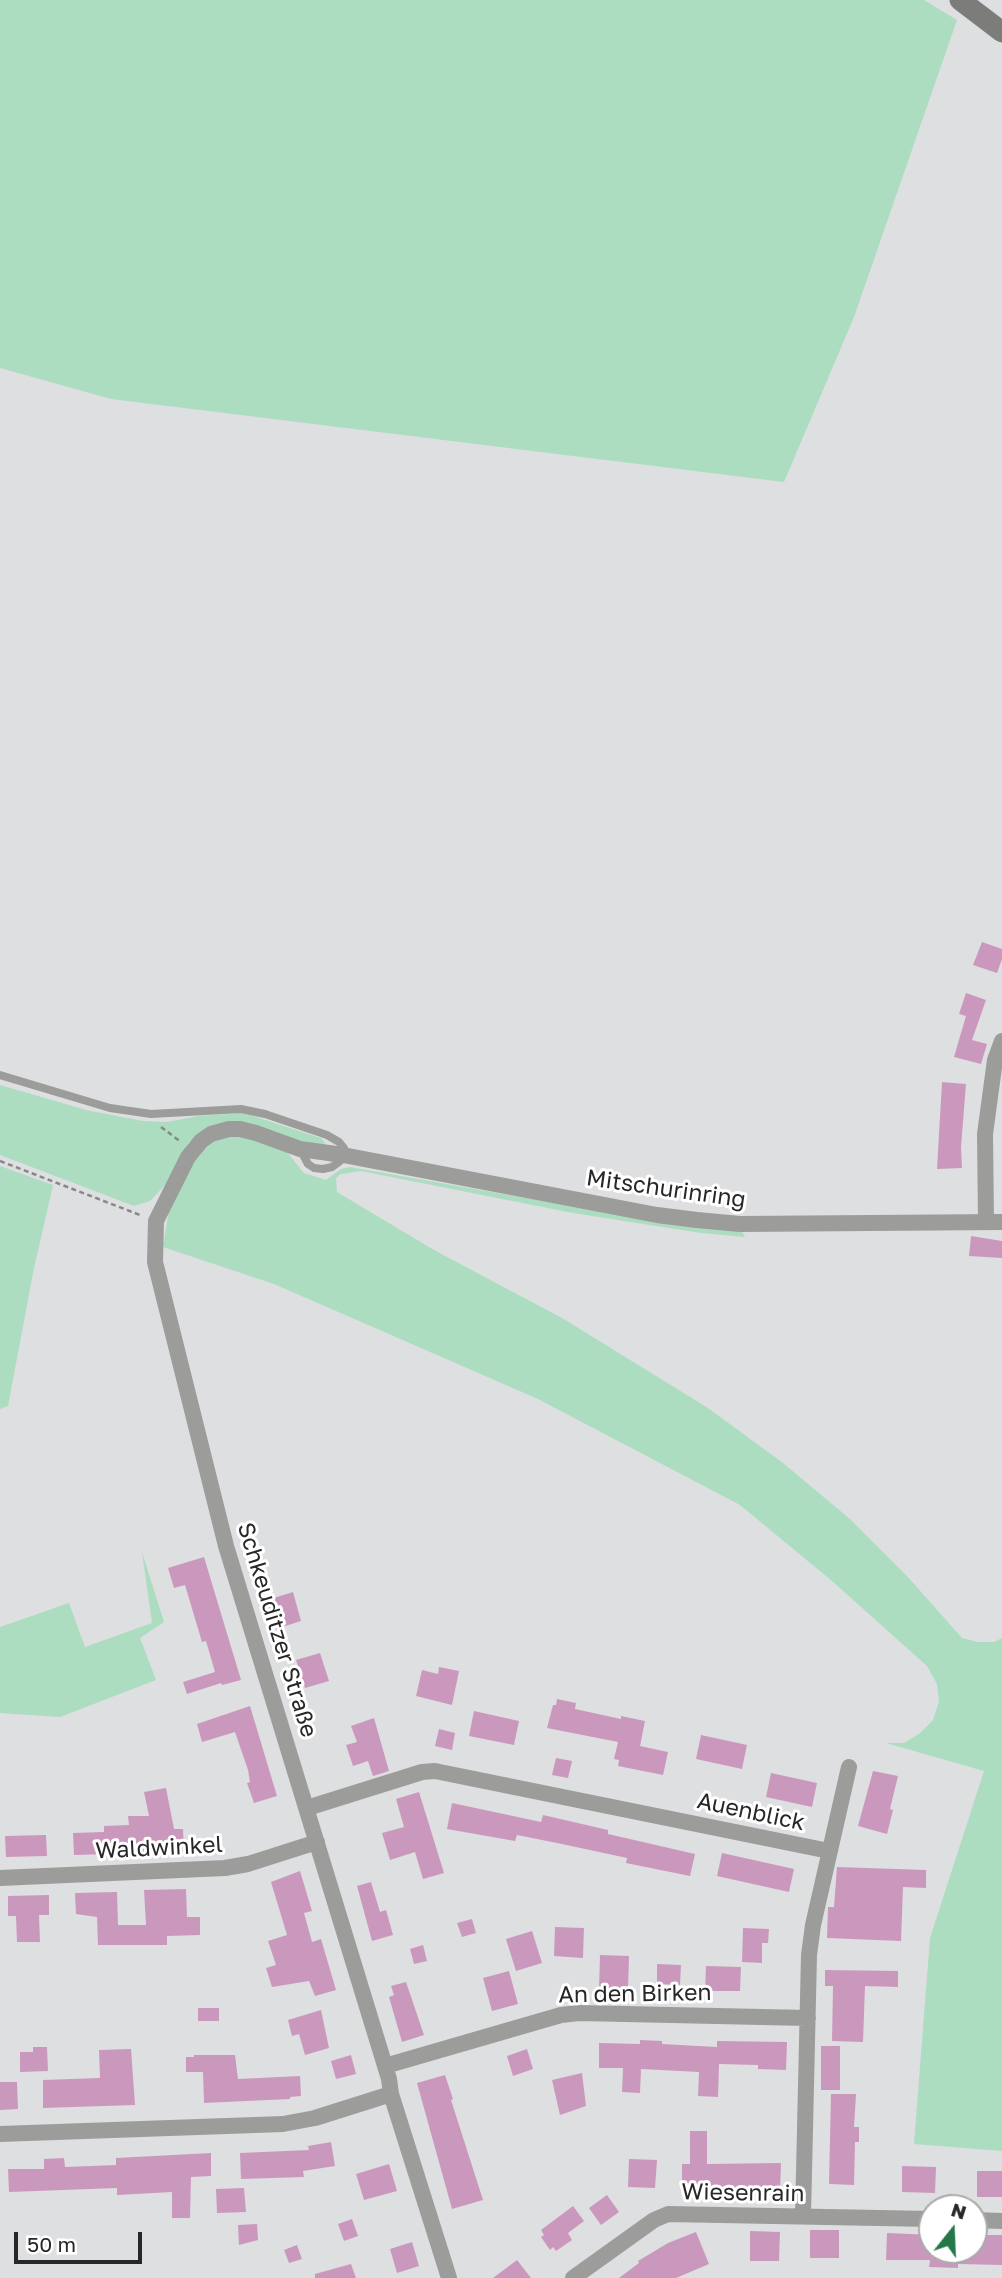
<!DOCTYPE html>
<html>
<head>
<meta charset="utf-8">
<style>
  body { margin:0 }
  #map { position:relative; width:1002px; height:2278px; overflow:hidden; background:#dedfe1; font-family:"Golos Text",sans-serif }
  canvas { display:block }
  .north { position:absolute; left:918px; top:2194px; width:70px; height:70px; box-sizing:border-box; background:#fff; border:2px solid #a9a9a9; border-radius:50%; rotate:18deg; font-size:19px; font-weight:700; line-height:28px; text-align:center; color:#272728 }
  .north::after { content:''; display:block; margin:auto; width:24px; height:32px; background:#257749; clip-path:polygon(50% 0,100% 100%,50% 72%,0 100%) }
  .scale { position:absolute; left:14px; top:2232px; width:128px; height:32px; box-sizing:border-box; border:4px solid #272728; border-top:0; padding-left:9px; font-size:21px; line-height:24px; white-space:nowrap; color:#272728; -webkit-text-stroke:5px #fff; paint-order:stroke }
</style>
</head>
<body>
<div id="map">
<canvas width="1002" height="2278"></canvas>
<div class="north">N</div>
<div class="scale">50 m</div>
</div>
<script>
const context = document.querySelector('canvas').getContext('2d');
context.lineJoin = 'round';
function fill(path, color) { context.fillStyle = color; context.fill(path, 'evenodd'); }
const toPath = rows => new Path2D(rows.map(r => 'M' + r).join(''));
function strokePath(path, color, width, dash) { context.strokeStyle = color; context.lineWidth = width; context.lineCap = dash ? 'butt' : 'round'; context.setLineDash(dash || []); context.stroke(path); }
function label(font, color, halo, rows, align = 'center') {
  context.font = font + ' "Golos Text",sans-serif'; context.lineWidth = 6; context.setLineDash([]); context.textBaseline = 'middle'; context.strokeStyle = halo; context.fillStyle = color; for (const [text, x, y, turn = 0] of rows) {
    context.save(); context.translate(x, y); context.rotate((+turn || 0) * Math.PI / 180); context.textAlign = isNaN(turn) ? turn : align; if (halo) context.strokeText(text, 0, 0); context.fillText(text, 0, 0); context.restore();
  }
}
fill(toPath([
  [0,0,924,0,957,20,854,317,784,482,111,399,0,368],
  [0,1085,86,1110,143,1121,167,1122,198,1116,240,1113,253,1116,321,1138,325,1143,323,1146,303,1143,244,1124,200,1135,189,1142,166,1184,150,1201,134,1206,0,1155],
  [243,1135,286,1151,304,1173,326,1180,341,1169,350,1167,651,1220,741,1230,745,1237,701,1233,573,1213,361,1171,341,1174,336,1178,337,1192,434,1250,562,1318,708,1408,783,1463,850,1519,907,1576,962,1638,978,1642,994,1642,1002,1638,1002,2151,914,2144,930,1938,984,1771,886,1743,904,1743,919,1734,933,1720,939,1702,937,1684,927,1666,832,1581,740,1505,538,1399,274,1284,163,1247,169,1210,195,1160,205,1147,220,1138],
  [0,1166,53,1185,34,1268,8,1406,0,1409],
  [142,1552,164,1622,140,1638,156,1680,60,1717,0,1713,0,1627,69,1603,85,1647,152,1623]
]), '#acddc1');
fill(toPath([
  [982,942,1002,949,1002,959,997,973,973,965],
  [966,993,986,1000,972,1040,987,1044,981,1064,954,1057,966,1016,959,1014],
  [942,1082,966,1084,961,1147,962,1168,937,1169],
  [971,1236,1002,1241,1002,1258,969,1256],
  [204,1557,241,1680,222,1685,221,1683,187,1694,183,1682,215,1672,206,1641,202,1642,185,1585,174,1588,168,1568],
  [293,1592,301,1621,276,1629,267,1600],
  [320,1653,329,1681,305,1688,296,1660],
  [439,1667,459,1671,452,1705,416,1696,422,1670,438,1674],
  [557,1699,576,1703,575,1709,621,1719,621,1716,645,1721,640,1746,668,1752,663,1775,618,1766,619,1760,614,1759,618,1742,547,1728,553,1705,556,1705],
  [250,1706,277,1796,254,1803,247,1783,250,1782,248,1770,235,1732,202,1742,197,1724],
  [474,1711,519,1721,514,1745,469,1736],
  [374,1718,389,1771,373,1776,368,1761,353,1766,346,1745,357,1742,351,1726],
  [439,1729,455,1733,452,1750,435,1746],
  [701,1735,747,1745,742,1769,696,1759],
  [556,1758,572,1761,568,1778,552,1775],
  [873,1771,898,1776,890,1809,893,1810,887,1834,858,1826],
  [771,1773,817,1783,812,1807,766,1797],
  [166,1788,174,1829,183,1829,184,1852,74,1855,73,1833,104,1832,104,1826,129,1825,128,1816,149,1816,144,1792],
  [419,1792,444,1873,423,1879,415,1852,390,1860,382,1833,404,1827,396,1799],
  [452,1803,541,1822,543,1815,608,1830,608,1834,695,1854,690,1876,626,1863,627,1858,562,1844,517,1835,515,1841,447,1829],
  [46,1835,47,1856,6,1857,5,1836],
  [722,1853,794,1869,789,1892,717,1876],
  [837,1867,926,1870,926,1888,903,1887,901,1941,827,1938,828,1907,834,1907],
  [300,1871,312,1911,304,1913,312,1942,321,1939,336,1990,315,1996,309,1981,272,1987,266,1968,276,1965,268,1941,287,1935,271,1882],
  [371,1882,380,1912,386,1910,393,1935,372,1941,357,1886],
  [186,1889,187,1917,200,1917,200,1935,167,1936,167,1945,98,1945,97,1917,76,1914,75,1893,117,1892,118,1925,146,1925,144,1890],
  [49,1895,49,1915,39,1915,40,1942,17,1942,16,1916,8,1916,8,1896],
  [472,1919,476,1933,462,1937,457,1923],
  [555,1927,584,1928,583,1958,554,1956],
  [743,1928,769,1929,768,1943,762,1943,762,1963,742,1962],
  [532,1931,542,1963,516,1971,506,1939],
  [423,1945,427,1961,414,1964,410,1949],
  [600,1955,629,1956,628,1990,599,1989],
  [657,1964,681,1965,680,1985,657,1984],
  [706,1966,741,1967,740,1991,705,1991],
  [825,1970,898,1971,898,1987,865,1986,863,2042,832,2041,833,1986,825,1986],
  [509,1971,518,2004,492,2011,483,1978],
  [406,1982,424,2035,402,2042,389,1997,394,1995,391,1986],
  [198,2008,219,2008,219,2021,198,2021],
  [321,2010,329,2048,305,2055,299,2034,292,2036,288,2020],
  [640,2040,662,2041,662,2044,717,2047,717,2041,787,2042,786,2070,758,2069,758,2065,719,2064,718,2097,698,2096,699,2072,641,2069,640,2093,622,2092,623,2068,599,2068,599,2043,640,2044],
  [821,2046,840,2046,840,2090,821,2090],
  [33,2047,47,2047,48,2071,20,2072,20,2052,33,2052],
  [131,2049,135,2105,43,2108,43,2080,100,2078,99,2050],
  [527,2049,533,2069,513,2076,507,2056],
  [194,2055,235,2055,238,2079,300,2076,301,2096,290,2097,290,2099,204,2103,203,2072,186,2072,186,2057,194,2057],
  [351,2055,356,2074,336,2079,331,2061],
  [582,2073,586,2106,560,2115,552,2080],
  [445,2075,453,2099,451,2100,483,2200,452,2209,417,2083],
  [0,2082,17,2082,18,2109,0,2110],
  [831,2094,856,2094,854,2127,859,2127,859,2142,855,2142,854,2185,829,2184],
  [690,2131,707,2131,707,2164,781,2163,780,2191,682,2189,682,2164,690,2164],
  [331,2142,335,2166,303,2171,304,2177,241,2179,240,2153,309,2150,308,2146],
  [211,2153,211,2176,191,2177,190,2218,172,2218,172,2192,117,2195,117,2188,9,2192,8,2169,44,2169,44,2159,64,2158,65,2167,116,2165,116,2158],
  [629,2159,657,2160,655,2188,628,2187],
  [389,2164,397,2191,364,2200,356,2174],
  [902,2166,936,2167,935,2193,902,2192],
  [977,2171,1002,2171,1002,2197,977,2197],
  [244,2188,246,2212,217,2213,216,2189],
  [607,2195,619,2212,601,2225,589,2208],
  [573,2206,584,2221,568,2233,572,2240,556,2251,553,2247,550,2250,541,2237,544,2235,541,2230],
  [352,2219,358,2236,344,2241,338,2224],
  [257,2224,258,2240,239,2245,238,2225],
  [810,2230,839,2230,839,2258,810,2258],
  [750,2231,780,2232,779,2261,750,2261],
  [696,2232,709,2264,676,2278,619,2278,639,2263,638,2261,668,2243],
  [887,2233,932,2235,932,2250,979,2250,979,2235,1002,2235,1002,2265,958,2264,958,2268,929,2267,930,2260,886,2260],
  [412,2242,419,2266,397,2273,390,2249],
  [297,2245,302,2259,289,2263,284,2250],
  [517,2260,531,2278,493,2278],
  [351,2264,356,2278,315,2278,315,2274]
]), '#cb98bd');
strokePath(toPath([
  [161,1127,181,1142],
  [0,1161,140,1215]
]), '#88888a', 2.5, [5, 3.5]);
strokePath(toPath([
  [0,1075,110,1108,151,1114,241,1109,265,1114,327,1135,339,1142,344,1148,340,1161,332,1167,323,1169,314,1168,308,1164,300,1149]
]), '#9c9c9b', 8);
strokePath(toPath([
  [986,1222,985,1134,995,1060,1002,1041],
  [307,1808,422,1772,435,1771,829,1851],
  [0,1878,225,1868,248,1864,317,1842],
  [385,2066,561,2015,579,2013,808,2018],
  [0,2134,283,2124,315,2118,391,2094],
  [803,2216,809,1955,813,1925,849,1767],
  [974,2220,1002,2221],
  [449,2278,391,2094,389,2079,226,1546,155,1262,156,1221,188,1157,201,1141,211,1134,229,1129,240,1129,256,1133,300,1149,343,1155,657,1215,697,1220,740,1224,1002,1222],
  [573,2278,654,2220,668,2214,932,2219]
]), '#9c9c9b', 16);
strokePath(toPath([
  [960,0,1002,32]
]), '#7c7c7b', 21);
label('23px', '#272728', '#fff', [
  ["Mitschurinring",666,1189,8],
  ["Schkeuditzer Straße",277,1630,73],
  ["Auenblick",751,1812,12],
  ["Waldwinkel",159,1848,-3],
  ["An den Birken",635,1994,-1],
  ["Wiesenrain",743,2193,1]
]);
</script>
</body>
</html>
